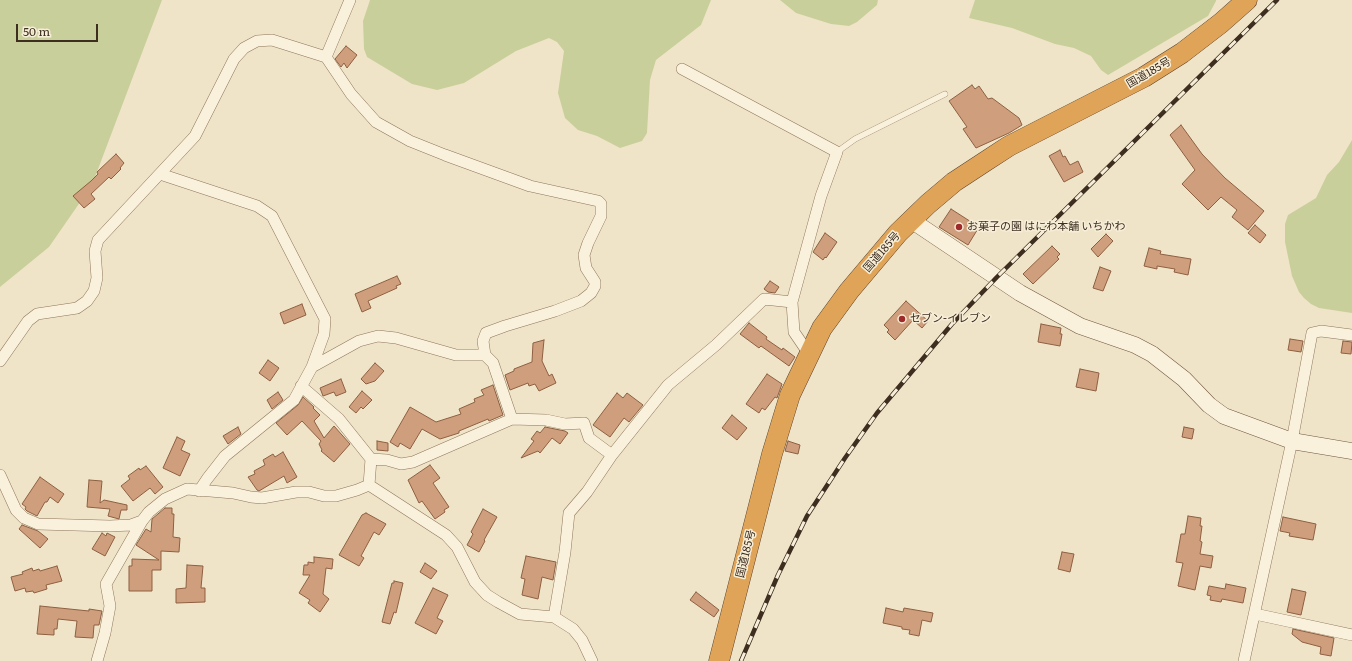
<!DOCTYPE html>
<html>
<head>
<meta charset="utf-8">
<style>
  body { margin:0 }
  #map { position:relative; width:1352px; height:661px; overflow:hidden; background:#f0e4c8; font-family:Literata,serif }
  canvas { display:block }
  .scale { position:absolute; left:16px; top:24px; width:82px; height:18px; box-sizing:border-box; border:2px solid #3d2e20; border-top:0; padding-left:5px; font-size:12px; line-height:14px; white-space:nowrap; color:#3d2e20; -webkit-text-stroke:3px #f7eed8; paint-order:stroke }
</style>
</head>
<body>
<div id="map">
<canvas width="1352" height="661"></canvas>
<div class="scale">50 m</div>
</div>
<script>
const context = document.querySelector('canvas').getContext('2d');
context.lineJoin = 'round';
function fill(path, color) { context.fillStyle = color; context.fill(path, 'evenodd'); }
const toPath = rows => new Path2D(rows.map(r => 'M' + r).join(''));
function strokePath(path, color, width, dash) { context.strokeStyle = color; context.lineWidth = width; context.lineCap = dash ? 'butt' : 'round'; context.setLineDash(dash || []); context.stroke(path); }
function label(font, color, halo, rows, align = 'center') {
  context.font = font + ' Literata,"Noto Sans JP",serif'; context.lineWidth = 3; context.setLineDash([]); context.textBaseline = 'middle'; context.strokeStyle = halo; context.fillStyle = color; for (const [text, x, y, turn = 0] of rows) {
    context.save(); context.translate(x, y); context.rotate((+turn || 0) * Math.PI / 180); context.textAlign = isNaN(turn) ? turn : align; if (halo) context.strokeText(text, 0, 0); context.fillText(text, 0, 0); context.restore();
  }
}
fill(toPath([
  [0,0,162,0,92,185,49,247,0,287],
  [370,0,711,0,701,25,656,60,650,80,647,133,642,141,620,148,597,136,578,130,565,118,558,93,564,51,557,42,549,38,516,51,464,83,437,90,412,84,367,57,364,49,363,21],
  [780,0,878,0,877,5,857,22,849,26,831,24,796,13],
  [975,0,1216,0,1216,1,1208,16,1108,75,1101,70,1091,56,1074,48,1055,44,1012,28,969,18],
  [1352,140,1352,313,1319,308,1311,304,1304,298,1299,292,1292,276,1285,242,1285,224,1288,215,1316,198,1327,175,1339,162]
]), '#c9cf9b');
const building = toPath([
  [346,46,357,55,347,68,344,63,341,67,335,59,346,46],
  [972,85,975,89,979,86,988,99,992,98,1019,118,1022,125,1009,133,976,148,963,129,967,127,949,101,972,85],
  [1181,125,1202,154,1225,178,1264,211,1248,230,1232,217,1237,210,1221,197,1208,210,1182,184,1195,170,1170,135,1181,125],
  [1060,150,1063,157,1065,156,1070,165,1078,161,1083,172,1064,182,1049,156,1060,150],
  [116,154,124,163,120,168,121,169,111,179,109,177,91,194,95,199,84,208,73,196,91,181,98,174,97,172,116,154],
  [951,209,979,227,968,245,939,227,951,209],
  [1255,225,1266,235,1260,243,1248,233,1255,225],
  [825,233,837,242,826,258,825,257,823,260,813,252,825,233],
  [1106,234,1113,241,1098,257,1091,249,1106,234],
  [1052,246,1060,254,1057,257,1059,259,1033,284,1023,274,1052,246],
  [1149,248,1161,251,1160,254,1191,259,1188,275,1174,272,1175,269,1157,266,1157,269,1144,266,1149,248],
  [1100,267,1111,271,1103,291,1093,288,1100,267],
  [397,276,401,284,396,286,397,288,368,301,371,308,362,312,355,294,397,276],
  [770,281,779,287,775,293,768,292,764,289,770,281],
  [906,301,928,321,922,328,913,320,895,340,887,332,889,330,884,325,906,301],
  [302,304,306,315,284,324,280,313,302,304],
  [749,323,767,337,766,339,782,350,783,348,795,357,789,366,761,346,759,348,740,334,749,323],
  [1041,324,1061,328,1060,334,1062,334,1060,346,1038,342,1041,324],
  [1290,339,1303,341,1301,352,1288,350,1290,339],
  [544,340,542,361,549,376,552,374,556,383,539,391,535,384,529,386,528,383,510,390,505,375,514,371,514,369,532,362,533,343,544,340],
  [1343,341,1352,342,1351,354,1341,353,1343,341],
  [268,360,279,368,270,381,259,373,268,360],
  [375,363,384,371,375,381,366,384,361,379,375,363],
  [1080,369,1099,373,1096,391,1076,387,1080,369],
  [767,374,782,384,777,398,775,397,765,410,762,408,759,413,746,404,767,374],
  [341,379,346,392,336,396,334,392,323,396,320,388,341,379],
  [493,385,503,415,489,421,488,419,459,431,459,433,440,439,422,429,410,449,400,443,398,447,390,442,410,407,436,422,461,414,459,409,475,402,474,399,484,395,481,390,493,385],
  [362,391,372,400,363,409,361,407,356,413,349,407,362,391],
  [278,392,283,400,272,409,267,400,278,392],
  [617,393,623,398,627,393,643,405,629,422,624,418,610,437,593,425,617,393],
  [303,397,314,407,313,408,320,415,314,421,324,438,334,426,350,444,334,462,321,451,322,450,319,444,321,441,302,421,287,435,276,423,298,405,303,397],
  [732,415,747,428,737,440,722,428,732,415],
  [238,427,241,434,228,444,223,436,238,427],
  [545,427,565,431,568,433,560,444,552,438,540,453,538,451,521,458,534,441,531,439,537,431,540,433,545,427],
  [1184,427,1194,429,1192,439,1182,437,1184,427],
  [177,437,185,441,181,450,190,454,180,476,163,468,177,437],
  [377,441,388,443,388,451,377,450,377,441],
  [788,441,800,445,798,454,785,451,788,441],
  [283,452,297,477,287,483,284,476,259,491,257,490,248,477,255,474,254,471,265,465,263,460,273,454,275,457,283,452],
  [430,465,440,478,433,483,449,507,444,510,445,512,435,519,422,501,419,503,408,480,430,465],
  [146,466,163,487,155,494,150,488,133,501,121,486,130,479,128,476,139,468,140,470,146,466],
  [40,477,64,494,58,503,50,497,47,502,45,502,37,516,27,511,25,509,26,507,22,504,40,477],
  [89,480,102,481,100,503,104,500,127,505,127,510,121,510,119,519,108,516,110,509,87,507,89,480],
  [165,508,172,508,172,514,174,514,173,537,180,538,179,552,161,551,161,570,152,570,152,591,129,591,129,566,132,566,132,559,159,560,136,545,146,529,151,532,152,519,165,508],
  [483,509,497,517,484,540,485,541,479,552,467,545,473,534,471,532,483,509],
  [366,513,386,524,379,535,374,532,361,556,364,558,359,566,339,555,362,515,366,513],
  [1188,516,1201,518,1200,526,1202,526,1200,541,1202,542,1200,554,1213,556,1211,568,1200,566,1195,590,1178,586,1183,563,1176,562,1181,534,1185,534,1188,516],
  [1283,517,1316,524,1313,540,1289,536,1290,533,1280,531,1283,517],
  [22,525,38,531,48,539,40,548,19,529,22,525],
  [102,533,106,536,107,533,115,537,105,556,92,549,102,533],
  [1062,552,1074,554,1070,572,1058,569,1062,552],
  [526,556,556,562,553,580,542,577,538,599,522,595,525,579,521,578,526,556],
  [314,557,333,559,332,569,326,568,323,594,329,599,320,612,308,603,310,600,299,593,310,575,303,575,304,565,308,565,308,562,314,563,314,557],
  [425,563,437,571,431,579,420,572,425,563],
  [187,565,203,566,201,588,205,588,205,602,176,603,176,589,186,588,187,565],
  [57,566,62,581,46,585,47,589,34,593,33,591,26,592,25,588,15,591,11,577,23,574,22,572,32,568,33,571,39,569,40,571,57,566],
  [394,581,403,583,396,613,394,612,390,624,382,622,392,583,394,583,394,581],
  [1226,584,1246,588,1243,603,1222,599,1221,602,1210,600,1211,596,1207,595,1209,586,1225,589,1226,584],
  [433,588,448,595,437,618,443,621,436,634,415,623,433,588],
  [1292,589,1306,592,1301,615,1287,612,1292,589],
  [696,592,719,610,714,617,690,600,696,592],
  [40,606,89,611,89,609,102,611,99,625,94,625,93,638,75,637,77,621,58,619,57,629,54,629,54,635,37,634,40,606],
  [886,608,903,612,904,608,933,613,931,622,922,620,919,636,909,634,910,630,902,629,902,627,883,623,886,608],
  [1293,629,1334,638,1331,656,1320,654,1321,647,1302,642,1292,634,1293,629]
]);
fill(building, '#cf9f7d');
strokePath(building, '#8d5f41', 1);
const lane = toPath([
  [837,152,855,139,945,94]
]);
const street = toPath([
  [326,57,350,0],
  [682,69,837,152,821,196,792,302,794,332,809,354],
  [160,174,257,206,272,216,325,319,324,334,312,367,294,400,225,456,207,479,199,491],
  [0,361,28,321,37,314,77,308,87,301,94,291,97,278,95,251,98,240,195,136,234,59,244,48,257,41,272,40,326,57,351,94,376,122,410,141,445,155,530,186,598,201,601,204,601,216,588,243,584,255,586,268,595,282,595,286,591,293,581,301,555,311,505,326,486,333,483,341,485,355,493,363,512,419],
  [312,367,359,341,378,336,396,338,456,355,485,355],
  [301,386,339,419,371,459,369,485],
  [371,459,387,460,401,464,413,462,512,419,546,420,565,424,584,423,589,438,612,455],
  [0,475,16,510,24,518,38,524,110,526,131,525,142,521],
  [369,485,446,535,457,547,475,582,487,595,498,602,520,614,554,617,573,629,582,640,592,661],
  [1255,614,1352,635],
  [554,617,565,552,569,513,587,492,612,455,668,385,716,345,764,299,792,302],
  [97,661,105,633,110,606,106,584,142,521,149,512,165,499,187,489,233,493,251,497,262,498,296,492,309,492,324,496,336,496,357,490,369,485],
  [1244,661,1292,441,1312,333,1321,331,1352,335]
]);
const secondary = toPath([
  [911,220,1020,293,1080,326,1135,345,1152,354,1184,379,1209,405,1224,416,1292,441,1352,451]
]);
const highway = toPath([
  [719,661,772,454,790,395,822,328,849,291,898,233,928,204,954,182,986,161,1009,146,1144,77,1182,53,1221,23,1247,0]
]);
strokePath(lane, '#8d765c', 6);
strokePath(street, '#8d765c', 12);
strokePath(secondary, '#6f573f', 17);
strokePath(highway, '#5b4430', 21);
strokePath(lane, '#faf1dc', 5.5);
strokePath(street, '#faf1dc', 11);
strokePath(secondary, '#faf1dc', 16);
strokePath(highway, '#e0a458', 20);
const rail = toPath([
  [741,661,778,575,807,516,845,458,877,413,952,324,997,277,1277,0]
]);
strokePath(rail, '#3d2e20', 4.5);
strokePath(rail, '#f7eed8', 3, [9]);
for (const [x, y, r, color] of [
  [959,227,4,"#9e2a2b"],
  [902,319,4,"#9e2a2b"]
]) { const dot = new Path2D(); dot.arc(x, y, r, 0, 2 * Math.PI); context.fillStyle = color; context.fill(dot); strokePath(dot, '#f7eed8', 1.5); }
label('11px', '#3d2e20', '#f7eed8', [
  ["国道185号",1149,73,-30],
  ["国道185号",882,252,-49],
  ["国道185号",746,554,-76]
]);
label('11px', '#3d2e20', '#f7eed8', [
  ["お菓子の園 はにわ本舗 いちかわ",967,227],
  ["セブン-イレブン",910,319]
], 'left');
</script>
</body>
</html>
